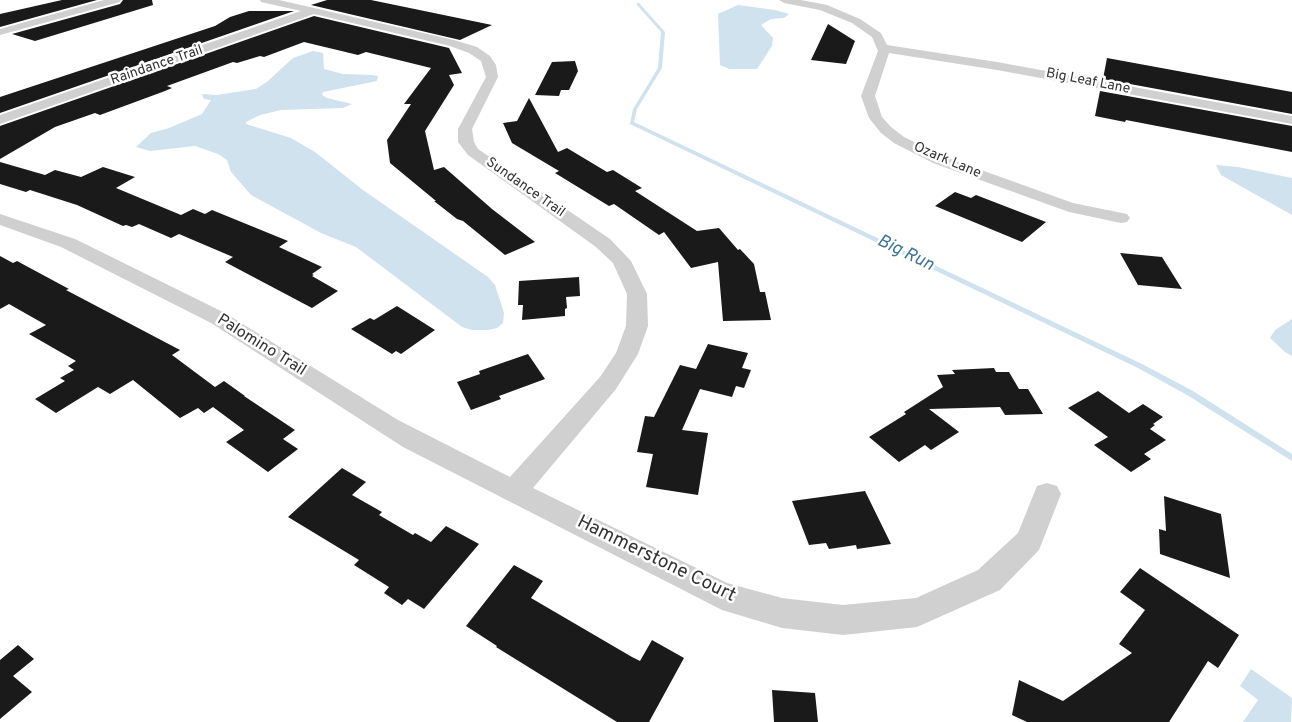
<!DOCTYPE html>
<html>
<head>
<meta charset="utf-8">
<style>
  body { margin:0 }
  canvas { display:block; background:#fff }
</style>
</head>
<body>
<canvas width="1292" height="722"></canvas>
<script>
const context = document.querySelector('canvas').getContext('2d');
context.lineJoin = 'round';
function fill(path, color) { context.fillStyle = color; context.fill(path, 'evenodd'); }
const toPath = rows => new Path2D(rows.map(r => 'M' + r).join(''));
function label(font, color, halo, rows, align = 'center') {
  context.font = font + ' Overpass,sans-serif'; context.lineWidth = 5; context.setLineDash([]); context.textBaseline = 'middle'; context.strokeStyle = halo; context.fillStyle = color; for (const [text, x, y, turn = 0] of rows) {
    context.save(); context.translate(x, y); context.rotate((+turn || 0) * Math.PI / 180); context.textAlign = isNaN(turn) ? turn : align; if (halo) context.strokeText(text, 0, 0); context.fillText(text, 0, 0); context.restore();
  }
}
fill(toPath([
  [738,5,775,10,789,14,784,18,771,19,761,25,773,38,772,46,757,69,729,69,720,65,718,14],
  [313,51,323,53,324,69,343,74,372,75,378,76,377,81,323,92,322,95,327,98,352,104,343,108,281,110,260,115,246,122,246,124,291,138,315,152,363,190,488,277,495,285,504,313,503,323,497,328,488,330,472,330,462,327,356,247,321,233,251,195,231,172,227,160,218,154,195,146,150,151,136,147,151,133,169,128,202,114,211,100,204,99,202,94,216,95,256,89,268,81,293,58],
  [1216,165,1238,167,1292,178,1292,215,1221,175],
  [1292,319,1292,356,1285,352,1270,338,1275,330],
  [1251,669,1292,698,1291,722,1243,722,1258,700,1240,686]
]), '#cfe2ee');
fill(toPath([
  [637,3,639,3,665,32,662,68,637,109,634,122,1142,364,1193,391,1292,454,1292,461,1187,395,1138,368,630,124,633,109,658,68,661,32,637,5,637,3]
]), '#cfe2ee');
fill(toPath([
  [62,0,97,0,0,27,0,14],
  [123,0,152,0,153,5,35,41,12,34,120,4],
  [327,0,371,0,492,25,460,40,311,5],
  [249,11,294,11,0,113,0,97,215,26,230,17],
  [314,16,449,48,462,73,449,75,454,85,425,131,434,170,444,167,492,209,535,242,505,255,463,221,457,219,434,201,436,201,390,163,387,140,411,104,404,104,431,68,366,52,358,55,304,42,264,57,260,56,237,63,233,62,167,86,172,88,165,91,100,115,95,113,55,127,0,159,0,126],
  [828,24,855,41,846,64,811,60],
  [1107,58,1292,92,1292,114,1103,79],
  [575,61,578,71,569,90,561,90,559,96,535,95,552,62],
  [1100,91,1292,126,1292,152,1126,120,1125,122,1095,116],
  [529,98,558,152,567,148,607,172,613,170,642,188,635,191,697,231,719,228,738,250,740,249,754,264,760,292,765,292,771,320,723,321,718,262,691,268,664,232,659,235,614,204,609,206,555,173,559,171,512,143,503,123,517,121],
  [0,162,45,175,55,170,81,177,103,167,135,177,116,188,181,215,193,209,205,214,212,210,288,241,279,247,322,267,312,274,314,275,312,276,338,291,312,308,225,262,233,257,179,234,171,238,139,224,132,227,126,225,123,226,77,205,30,190,26,192,0,184],
  [955,192,971,198,976,195,1046,222,1022,242,935,206],
  [1120,253,1162,257,1182,289,1138,285],
  [0,256,13,263,17,261,69,289,66,290,180,350,172,355,215,387,224,381,245,396,244,396,295,430,283,439,298,449,268,472,226,442,244,430,213,407,204,413,198,408,180,418,133,380,110,394,98,387,56,413,35,399,65,381,60,378,74,370,68,366,76,361,29,334,46,325,9,304,0,309],
  [579,277,580,296,566,297,567,308,565,309,565,316,522,320,523,305,518,305,519,281],
  [397,306,435,330,401,354,396,351,392,354,351,329,370,318,374,320],
  [708,344,748,353,742,368,751,370,744,388,736,386,732,397,700,389,682,430,708,433,698,495,646,487,653,454,637,452,645,416,654,417,680,365,696,369],
  [528,354,545,379,499,396,501,399,471,410,457,382,480,374,479,371],
  [994,368,996,372,1009,372,1019,389,1028,389,1043,414,1005,415,1000,407,929,409,959,432,931,450,925,445,899,462,869,437,906,414,904,412,943,387,937,375,955,374,952,370],
  [1098,391,1129,413,1143,404,1163,417,1153,424,1155,425,1150,429,1166,440,1144,454,1151,459,1131,472,1094,445,1108,437,1068,408],
  [342,468,366,482,352,495,382,512,379,515,413,535,415,533,431,542,446,526,479,544,424,609,408,599,402,605,384,593,389,587,354,565,359,560,288,517],
  [865,491,891,544,857,549,856,545,829,549,826,543,809,545,792,501],
  [1164,496,1221,514,1230,578,1160,554,1159,529,1166,531],
  [514,565,543,581,531,598,632,657,640,661,652,640,684,658,649,722,617,722,496,647,497,646,466,626],
  [1140,568,1239,635,1218,668,1208,661,1169,722,1027,722,1012,715,1019,680,1063,701,1132,653,1119,644,1145,610,1120,592],
  [18,645,34,659,13,676,32,692,0,719,0,660],
  [772,690,815,693,818,722,774,722]
]), '#1a1a1a');
fill(toPath([
  [104,0,121,0,120,2,0,35,0,29,104,0],
  [260,0,279,0,454,40,477,47,490,56,496,65,498,77,472,129,474,142,478,149,610,239,631,261,647,294,648,326,638,354,616,389,533,488,727,583,782,598,843,605,916,598,978,570,1018,533,1037,486,1047,483,1057,486,1061,494,1039,550,1000,590,917,627,843,635,782,628,722,610,403,447,211,323,61,247,0,225,0,214,75,239,225,313,398,420,510,477,600,377,616,353,626,326,627,294,613,263,596,247,468,155,458,142,458,129,486,77,481,61,469,53,450,46,314,14,0,124,0,115,301,11,261,2,260,0],
  [779,0,801,0,827,5,860,19,881,33,887,45,997,62,1292,116,1292,124,997,70,889,53,875,96,882,117,891,127,904,137,945,157,1073,203,1127,214,1130,218,1127,222,1121,223,1069,212,933,163,894,143,881,133,869,118,861,96,878,51,872,37,852,23,820,10,784,3,779,0]
]), '#d0d0d0');
label('14px', '#333', '#fff', [
  ["Raindance Trail",157,66,-19],
  ["Big Leaf Lane",1088,82,11],
  ["Ozark Lane",947,161,23],
  ["Sundance Trail",525,188,35]
]);
label('16px', '#333', '#fff', [
  ["Palomino Trail",261,346,32]
]);
label('italic 18px', '#3f7597', '#fff', [
  ["Big Run",905,254,26]
]);
label('19px', '#333', '#fff', [
  ["Hammerstone Court",656,560,26]
]);
</script>
</body>
</html>
